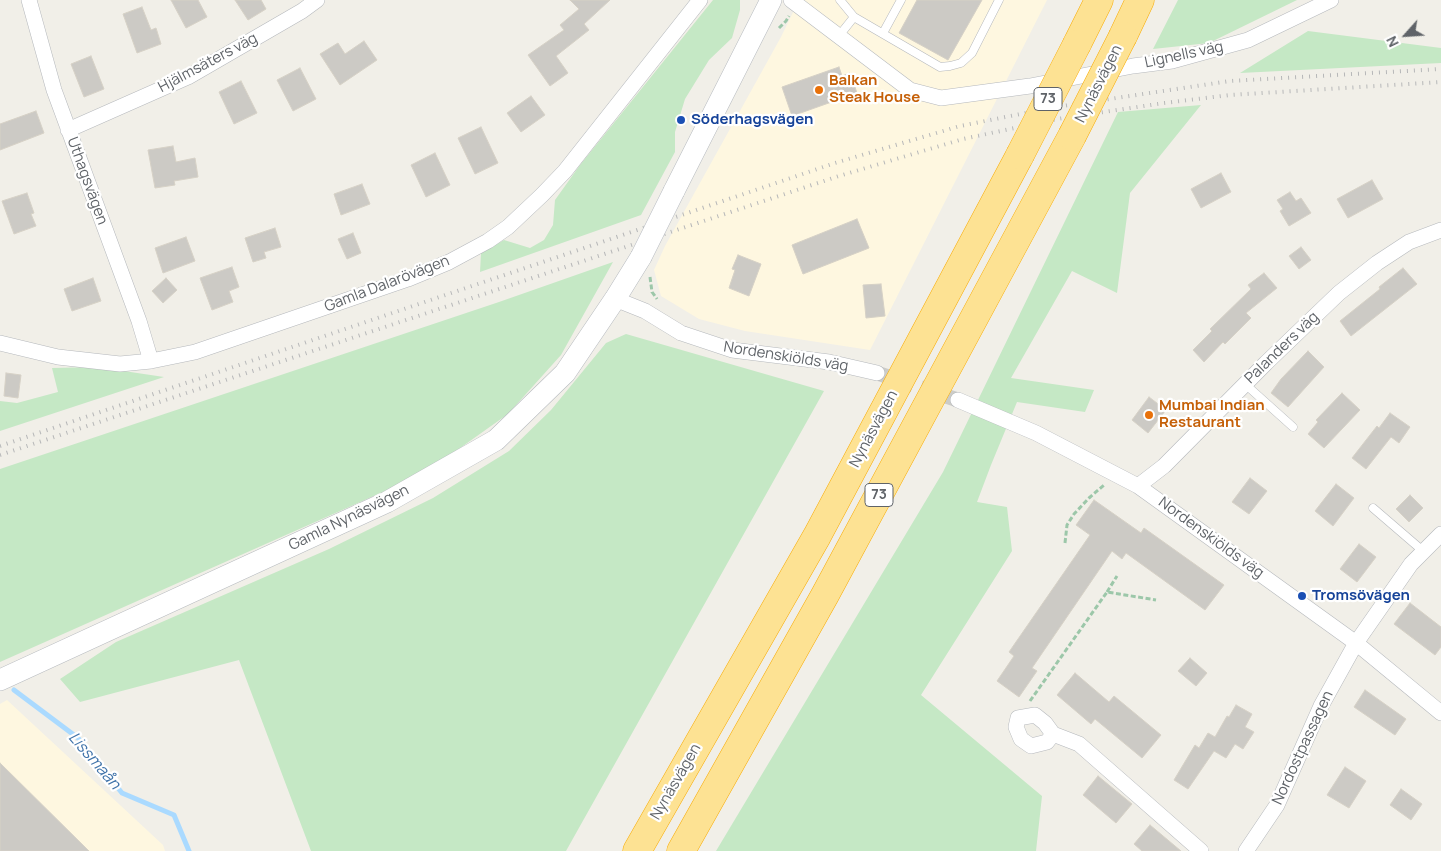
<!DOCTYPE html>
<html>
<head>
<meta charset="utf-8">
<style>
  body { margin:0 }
  #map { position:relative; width:1441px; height:851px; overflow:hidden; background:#f1efe8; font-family:Manrope,sans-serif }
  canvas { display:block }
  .north { position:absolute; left:1381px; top:10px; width:50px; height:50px; -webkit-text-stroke:4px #fff; paint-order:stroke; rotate:244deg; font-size:14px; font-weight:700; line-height:20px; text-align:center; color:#5f6368 }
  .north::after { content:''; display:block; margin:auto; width:18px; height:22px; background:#5f6368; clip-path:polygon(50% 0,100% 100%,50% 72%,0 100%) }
</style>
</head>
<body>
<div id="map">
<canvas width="1441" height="851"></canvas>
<div class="north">N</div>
</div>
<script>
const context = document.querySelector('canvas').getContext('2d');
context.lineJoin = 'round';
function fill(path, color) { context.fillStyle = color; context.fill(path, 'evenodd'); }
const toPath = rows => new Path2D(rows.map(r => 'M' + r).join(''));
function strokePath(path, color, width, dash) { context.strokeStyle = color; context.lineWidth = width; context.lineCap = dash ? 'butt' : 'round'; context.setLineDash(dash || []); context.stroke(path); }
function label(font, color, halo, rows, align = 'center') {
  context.font = font + ' Manrope,sans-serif'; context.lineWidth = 4.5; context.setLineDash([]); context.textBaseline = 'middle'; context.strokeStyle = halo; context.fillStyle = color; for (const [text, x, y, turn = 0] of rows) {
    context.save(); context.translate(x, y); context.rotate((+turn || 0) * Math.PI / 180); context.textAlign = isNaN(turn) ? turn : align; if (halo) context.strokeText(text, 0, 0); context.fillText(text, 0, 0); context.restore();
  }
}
fill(toPath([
  [799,0,1047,0,870,350,745,331,699,319,661,296,654,270,665,246,781,37],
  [7,700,163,845,165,851,0,851,0,704]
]), '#fef7e0');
fill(toPath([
  [713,0,740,0,740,10,732,38,709,60,685,99,675,132,675,152,641,215,480,272,481,253,504,240,530,248,544,240,553,225,555,200,580,165],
  [1178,0,1297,0,1209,43,1153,49],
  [1308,31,1441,48,1441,63,1240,73],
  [1201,105,1130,193,1117,293,1072,271,1011,378,1094,390,1085,412,1017,402,991,465,977,502,1007,507,1012,551,921,695,1042,796,1036,851,716,851,943,472,1118,112],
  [613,262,561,355,508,414,446,458,394,487,0,662,0,469,499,302],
  [626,334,824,391,566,851,311,851,239,660,80,702,60,679,116,642,329,549,433,498,509,451,551,410,606,343],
  [97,367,164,377,0,431,0,401,17,403,58,392,52,368]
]), '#c5e8c5');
strokePath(toPath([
  [14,690,78,738,122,793,174,815,189,851]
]), '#aadaff', 5);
const building = toPath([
  [171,0,198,0,207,17,186,28,171,0],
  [235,0,261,0,266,9,248,20,235,0],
  [570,0,610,0,584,24,589,30,556,56,568,73,550,86,528,55,564,30,560,25,579,9,570,0],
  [917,0,982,0,948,60,899,33,917,0],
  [142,7,151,30,156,28,161,44,137,53,123,14,142,7],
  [364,41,377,60,340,85,320,54,338,43,345,54,364,41],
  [91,56,104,89,84,97,71,64,91,56],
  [839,67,842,76,850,73,857,93,792,116,782,87,839,67],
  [300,68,316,99,293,111,277,80,300,68],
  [241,81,257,113,234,124,219,92,241,81],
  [531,96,545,115,521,132,507,113,531,96],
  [36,111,44,133,0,150,0,124,36,111],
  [481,127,498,163,475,174,458,138,481,127],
  [173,146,176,162,195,158,198,177,174,181,175,185,155,188,148,150,173,146],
  [435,153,450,185,426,197,411,165,435,153],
  [1221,173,1231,192,1201,208,1191,189,1221,173],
  [1372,180,1383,199,1348,218,1337,199,1372,180],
  [362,184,370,204,341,215,334,194,362,184],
  [1290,192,1296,201,1301,198,1311,213,1289,226,1280,211,1283,209,1277,200,1290,192],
  [27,193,34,213,31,214,36,226,14,234,2,201,27,193],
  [857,219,869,248,803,274,792,245,857,219],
  [275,228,281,247,264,252,266,258,253,262,245,238,275,228],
  [353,233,361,253,347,259,338,239,353,233],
  [186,237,195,261,163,273,155,248,186,237],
  [1301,247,1311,260,1299,269,1289,256,1301,247],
  [738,255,761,264,749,296,729,288,735,270,732,269,738,255],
  [232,267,239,287,229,291,233,302,212,310,200,278,232,267],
  [1403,268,1417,284,1351,336,1340,321,1380,289,1379,287,1403,268],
  [1264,273,1277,288,1246,313,1251,318,1225,344,1223,342,1204,362,1193,350,1212,331,1210,329,1251,289,1248,285,1264,273],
  [93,278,101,301,72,311,64,289,93,278],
  [166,278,177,290,163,303,152,291,166,278],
  [881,284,885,316,866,318,863,285,881,284],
  [1308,351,1324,367,1288,407,1271,393,1281,379,1308,351],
  [6,373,21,375,18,398,4,396,6,373],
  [1342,393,1360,410,1324,448,1308,434,1318,422,1316,420,1342,393],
  [1149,397,1166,410,1148,433,1132,420,1149,397],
  [1390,413,1410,427,1399,443,1391,437,1366,469,1352,458,1377,426,1379,428,1390,413],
  [1250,478,1267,491,1249,514,1232,502,1250,478],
  [1336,484,1354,498,1333,526,1315,511,1336,484],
  [1410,495,1423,508,1409,522,1396,509,1410,495],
  [1094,500,1141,533,1144,528,1224,585,1205,610,1126,553,1122,559,1112,551,1032,668,1037,671,1019,697,997,681,1014,656,1009,652,1090,535,1076,525,1094,500],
  [1359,544,1376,557,1357,582,1340,569,1359,544],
  [1410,603,1441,627,1441,647,1435,655,1394,624,1410,603],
  [1190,658,1207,673,1196,686,1178,671,1190,658],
  [1075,673,1109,702,1114,696,1161,735,1142,758,1095,719,1091,724,1057,695,1075,673],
  [1365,690,1406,719,1395,735,1354,707,1365,690],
  [1236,705,1252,714,1245,727,1254,732,1243,749,1235,744,1226,758,1214,751,1188,789,1174,780,1195,745,1199,748,1208,733,1215,737,1227,716,1229,717,1236,705],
  [0,763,89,851,0,851,0,763],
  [1345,767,1366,781,1349,808,1327,795,1345,767],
  [1098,776,1132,804,1116,823,1083,795,1098,776],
  [1401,789,1422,804,1411,820,1390,805,1401,789],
  [1150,825,1181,851,1142,851,1134,844,1150,825]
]);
fill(building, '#cccac5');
strokePath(building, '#d6d1c6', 1);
strokePath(toPath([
  [877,373,958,400]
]), '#ccccc8', 15, [15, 8]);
const lane = toPath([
  [840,0,854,17],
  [883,33,901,0],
  [838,37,854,17,940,67,950,66,961,63,972,53,999,0],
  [1245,384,1293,427],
  [1373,508,1423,551]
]);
const street = toPath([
  [29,0,54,90,139,321,151,361],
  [791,0,910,90,941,98,1030,86,1133,66,1172,61,1248,40,1331,0],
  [68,130,188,77,302,11,317,0],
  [615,299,645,311,681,333,732,350,829,362,877,373],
  [0,343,58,357,120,364,151,361,195,352,408,279,449,262,488,241,508,227,542,195,565,171,700,0],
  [958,400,1036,433,1138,486,1356,643,1441,713],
  [1138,486,1164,466,1266,363,1339,293,1377,263,1409,242,1441,230],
  [1053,734,1047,742,1031,746,1021,739,1016,727,1018,718,1035,715,1045,723,1053,734,1079,744,1201,851],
  [1246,851,1277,805,1321,706,1356,643,1411,564,1441,534]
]);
const secondary = toPath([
  [674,191,771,0],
  [0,680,387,502,496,440,565,373,615,299,641,257]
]);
const highway = toPath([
  [1123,36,1140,0],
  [1077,44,1099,0],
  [637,851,817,536,1020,155],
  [681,851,825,595,1072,136]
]);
strokePath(lane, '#b5b8bc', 9);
strokePath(street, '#b5b8bc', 16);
strokePath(secondary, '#b6babf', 22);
strokePath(highway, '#f9ab00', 29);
strokePath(toPath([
  [779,28,786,21,789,16],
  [650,277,652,292,657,299],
  [1065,543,1067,525,1074,514,1089,498,1104,485],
  [1107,592,1117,576],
  [1030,701,1107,592,1156,600]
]), '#9cc7a9', 3, [5, 2.5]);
strokePath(lane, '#fff', 8);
strokePath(street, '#fff', 15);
strokePath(secondary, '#fff', 21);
strokePath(highway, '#fde293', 28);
strokePath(toPath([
  [0,446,835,163,960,126,1056,107,1230,81,1441,69],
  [0,455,839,176,963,139,1057,119,1164,103,1230,95,1441,82]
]), '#b6b7b8', 4, [1, 6]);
const secondaryBridge = toPath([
  [641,257,674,191]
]);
const highwayBridge = toPath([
  [1072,136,1123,36],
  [1020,155,1077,44]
]);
strokePath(secondaryBridge, '#b6babf', 22, []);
strokePath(highwayBridge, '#f9ab00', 29, []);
strokePath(secondaryBridge, '#fff', 21);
strokePath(highwayBridge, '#fde293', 28);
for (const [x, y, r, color] of [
  [819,90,5,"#e8710a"],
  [681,120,5,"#1a4fb4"],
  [1149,415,5,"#e8710a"],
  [1302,596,5,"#1a4fb4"]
]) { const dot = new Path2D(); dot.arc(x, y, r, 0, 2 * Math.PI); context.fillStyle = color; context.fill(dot); strokePath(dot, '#fff', 2); }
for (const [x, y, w] of [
  [1048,99,28],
  [879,495,28]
]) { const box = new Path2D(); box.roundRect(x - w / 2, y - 11.5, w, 23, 4); context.fillStyle = '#fff'; context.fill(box); strokePath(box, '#5f6368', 1); }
label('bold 14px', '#5f6368', null, [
  ["73",1048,99],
  ["73",879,495]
]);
label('15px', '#5f6368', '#fff', [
  ["Lignells väg",1184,55,-12],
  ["Hjälmsäters väg",208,63,-28],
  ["Nynäsvägen",1099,84,-63],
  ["Uthagsvägen",87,181,70],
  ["Gamla Dalarövägen",387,284,-21],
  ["Palanders väg",1282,348,-44],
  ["Nordenskiölds väg",786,357,9],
  ["Nynäsvägen",874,429,-62],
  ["Gamla Nynäsvägen",349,518,-26],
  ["Nordenskiölds väg",1211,538,36],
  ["Nordostpassagen",1303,748,-65],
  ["Nynäsvägen",676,782,-60]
]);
label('bold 15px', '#c56008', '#fff', [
  ["Balkan",829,81],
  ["Steak House",829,98],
  ["Mumbai Indian",1159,406],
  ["Restaurant",1159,423]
], 'left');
label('bold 15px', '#164399', '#fff', [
  ["Söderhagsvägen",691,120],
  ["Tromsövägen",1312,596]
], 'left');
label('italic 16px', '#4174aa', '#fff', [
  ["Lissmaån",94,761,49]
]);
</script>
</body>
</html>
